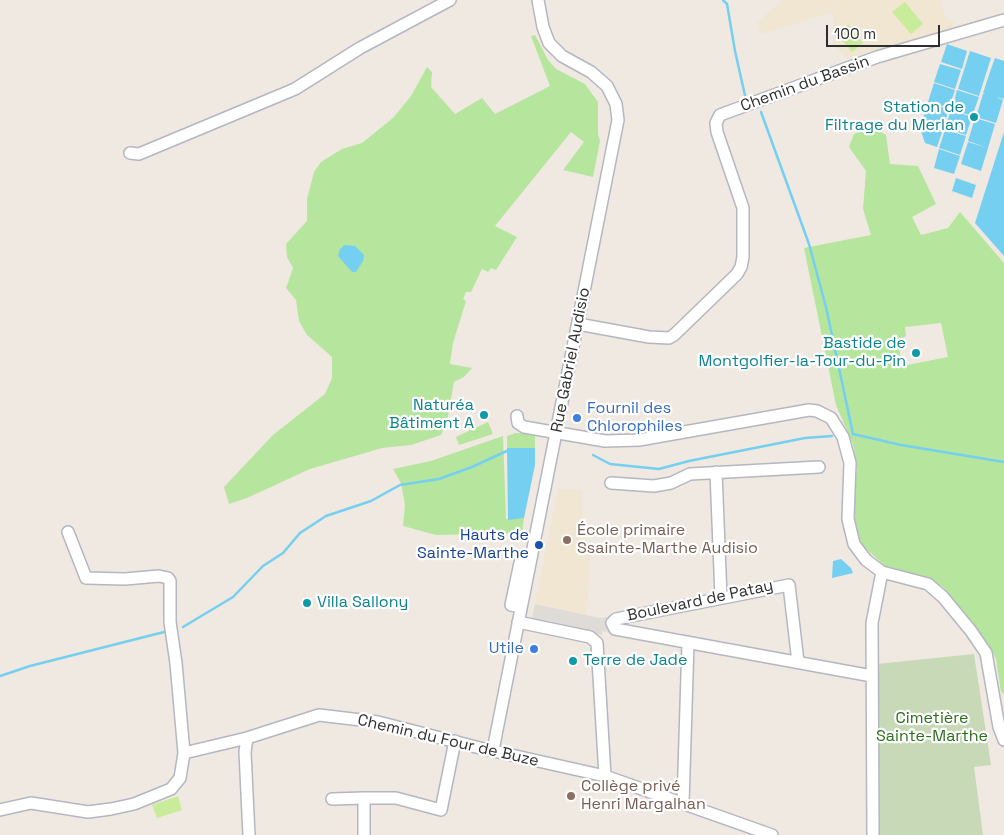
<!DOCTYPE html>
<html>
<head>
<meta charset="utf-8">
<style>
  body { margin:0 }
  #map { position:relative; width:1004px; height:835px; overflow:hidden; background:#efe9e1; font-family:"Space Grotesk",sans-serif }
  canvas { display:block }
  .scale { position:absolute; left:826px; top:25px; width:114px; height:22px; box-sizing:border-box; border:2px solid #2e2e2e; border-top:0; padding-left:6px; font-size:15px; line-height:18px; white-space:nowrap; color:#2e2e2e; -webkit-text-stroke:4px #fff; paint-order:stroke }
</style>
</head>
<body>
<div id="map">
<canvas width="1004" height="835"></canvas>
<div class="scale">100 m</div>
</div>
<script>
const context = document.querySelector('canvas').getContext('2d');
context.lineJoin = 'round';
function fill(path, color) { context.fillStyle = color; context.fill(path, 'evenodd'); }
const toPath = rows => new Path2D(rows.map(r => 'M' + r).join(''));
function strokePath(path, color, width, dash) { context.strokeStyle = color; context.lineWidth = width; context.lineCap = dash ? 'butt' : 'round'; context.setLineDash(dash || []); context.stroke(path); }
function label(font, color, halo, rows, align = 'center') {
  context.font = font + ' "Space Grotesk",sans-serif'; context.lineWidth = 4.5; context.setLineDash([]); context.textBaseline = 'middle'; context.strokeStyle = halo; context.fillStyle = color; for (const [text, x, y, turn = 0] of rows) {
    context.save(); context.translate(x, y); context.rotate((+turn || 0) * Math.PI / 180); context.textAlign = isNaN(turn) ? turn : align; if (halo) context.strokeText(text, 0, 0); context.fillText(text, 0, 0); context.restore();
  }
}
fill(toPath([
  [783,0,941,0,945,17,955,22,951,29,876,52,869,51,847,59,833,44,833,12,761,34,757,22],
  [558,489,582,490,583,524,590,556,587,615,535,604]
]), '#f0e6d1');
fill(toPath([
  [535,35,548,60,556,69,585,84,598,102,598,134,600,141,593,177,563,170,584,142,571,132,495,226,517,237,496,270,491,268,488,272,482,269,471,292,466,292,463,299,466,301,453,343,450,364,472,368,464,377,454,382,447,422,441,435,411,445,382,448,310,469,247,498,229,504,224,487,273,435,325,394,332,378,332,357,307,335,299,321,296,300,286,288,293,268,287,257,286,244,307,221,307,199,314,172,321,162,342,149,362,143,393,118,411,96,427,67,432,72,431,87,455,114,482,98,495,114,550,86,531,36],
  [872,127,886,135,890,164,918,166,936,204,912,217,921,235,948,228,960,212,1004,263,1004,694,1001,692,996,659,989,646,943,587,925,577,885,566,863,546,856,530,853,509,857,467,853,444,836,405,804,248,871,235,863,209,866,171,849,147,854,134],
  [941,323,948,357,902,366,898,341,906,336,905,327],
  [488,422,493,434,459,445,456,437],
  [516,433,535,434,535,448,507,448,507,436],
  [503,436,506,519,524,518,522,533,436,535,403,526,405,505,401,483,393,469,431,461]
]), '#b6e59e');
fill(toPath([
  [974,654,991,765,974,767,983,835,878,835,877,664]
]), '#c8d9b8');
fill(toPath([
  [905,2,923,24,911,34,892,12],
  [848,24,863,43,852,52,837,34],
  [178,796,182,810,157,818,152,805]
]), '#c9ec9a');
fill(toPath([
  [535,604,600,618,611,617,613,633,602,631,602,635,545,622,531,622]
]), '#dfdcd8');
fill(toPath([
  [947,44,967,51,962,69,941,62],
  [970,51,991,58,979,96,958,89],
  [995,58,1004,61,1004,97,1003,99,996,97,1003,100,996,123,976,117,983,94,985,94,983,93,991,69,1002,72,991,69],
  [940,64,961,70,955,89,934,82],
  [934,83,955,90,949,108,928,102],
  [957,90,979,97,972,116,952,109],
  [928,103,949,109,943,128,922,121],
  [951,110,972,117,966,135,945,128],
  [975,118,995,124,988,148,968,141],
  [922,122,943,129,937,147,925,143,920,128],
  [945,130,966,136,960,155,939,148],
  [1004,132,1004,256,975,223],
  [968,142,988,148,981,171,961,164],
  [939,149,960,156,954,174,934,168],
  [956,178,976,185,972,198,952,191],
  [345,245,355,246,364,255,363,261,356,272,352,272,338,256,340,249],
  [507,448,535,448,535,465,524,518,508,520],
  [841,559,851,568,853,573,832,578,833,561]
]), '#75cff0');
strokePath(toPath([
  [723,0,727,4,735,51,746,100],
  [761,112,809,244,826,307,853,434,901,445,1004,462],
  [593,455,610,464,659,469,689,461,805,438,832,436],
  [183,627,233,597,263,566,283,553,300,533,326,516,371,501,400,485,439,479,472,467,509,450],
  [0,676,30,666,168,631]
]), '#75cff0', 2.5);
const minor = toPath([
  [130,153,139,154,295,89,360,48,450,0],
  [578,324,649,337,669,338,674,335,737,274,741,267,743,257,743,208,717,132,716,123,720,115,877,57,1004,20],
  [517,416,518,423,524,427,605,441,639,440,809,410,817,411,831,418,843,437,850,463,848,519,854,544,866,560,882,572,928,584,943,597,971,631,986,653,999,727,1004,740],
  [716,472,721,597],
  [611,483,654,486,671,483,690,474,819,467],
  [520,563,511,605,521,607],
  [518,622,590,637,597,643,605,776],
  [798,662,789,585,616,619,612,623,615,629,872,676],
  [247,738,245,752,249,835],
  [493,750,618,120,616,104,607,86,591,72,562,56,549,43,543,27,538,0],
  [184,753,247,738,319,715,378,722,480,748,605,776,772,835],
  [332,799,364,798],
  [683,803,688,643],
  [0,810,31,803,88,812,111,809,134,804,171,789,180,778,184,753,176,663,170,622,170,581,168,578,159,576,125,579,86,578,68,532],
  [364,835,364,798,396,798,441,810,455,741],
  [873,835,872,623,882,572]
]);
strokePath(minor, '#b4b7c1', 14);
strokePath(minor, '#fff', 11);
for (const [x, y, r, color] of [
  [974,117,5,"#0f9aa8"],
  [916,353,5,"#0f9aa8"],
  [484,415,5,"#0f9aa8"],
  [577,418,5,"#3f7fe0"],
  [567,540,5,"#8d6e63"],
  [539,545,5,"#1a4fb4"],
  [307,603,5,"#0f9aa8"],
  [534,649,5,"#3f7fe0"],
  [573,661,5,"#0f9aa8"],
  [571,796,5,"#8d6e63"]
]) { const dot = new Path2D(); dot.arc(x, y, r, 0, 2 * Math.PI); context.fillStyle = color; context.fill(dot); strokePath(dot, '#fff', 2); }
label('16px', '#2e2e2e', '#fff', [
  ["Chemin du Bassin",805,84,-20],
  ["Rue Gabriel Audisio",571,360,-79],
  ["Boulevard de Patay",700,601,-12],
  ["Chemin du Four de Buze",448,741,13]
]);
label('16px', '#0d838f', '#fff', [
  ["Station de",964,108],
  ["Filtrage du Merlan",964,126],
  ["Bastide de",906,344],
  ["Montgolfier-la-Tour-du-Pin",906,362],
  ["Naturéa",474,406],
  ["Bâtiment A",474,424],
  ["Villa Sallony",317,603,"left"],
  ["Terre de Jade",583,661,"left"]
], 'right');
label('16px', '#366cbe', '#fff', [
  ["Fournil des",587,409],
  ["Chlorophiles",587,427],
  ["Utile",524,649,"right"]
], 'left');
label('16px', '#785e54', '#fff', [
  ["École primaire",577,531],
  ["Ssainte-Marthe Audisio",577,549],
  ["Collège privé",581,787],
  ["Henri Margalhan",581,805]
], 'left');
label('16px', '#164399', '#fff', [
  ["Hauts de",529,536],
  ["Sainte-Marthe",529,554]
], 'right');
label('16px', '#2c6e1b', '#fff', [
  ["Cimetière",932,719],
  ["Sainte-Marthe",932,737]
]);
</script>
</body>
</html>
